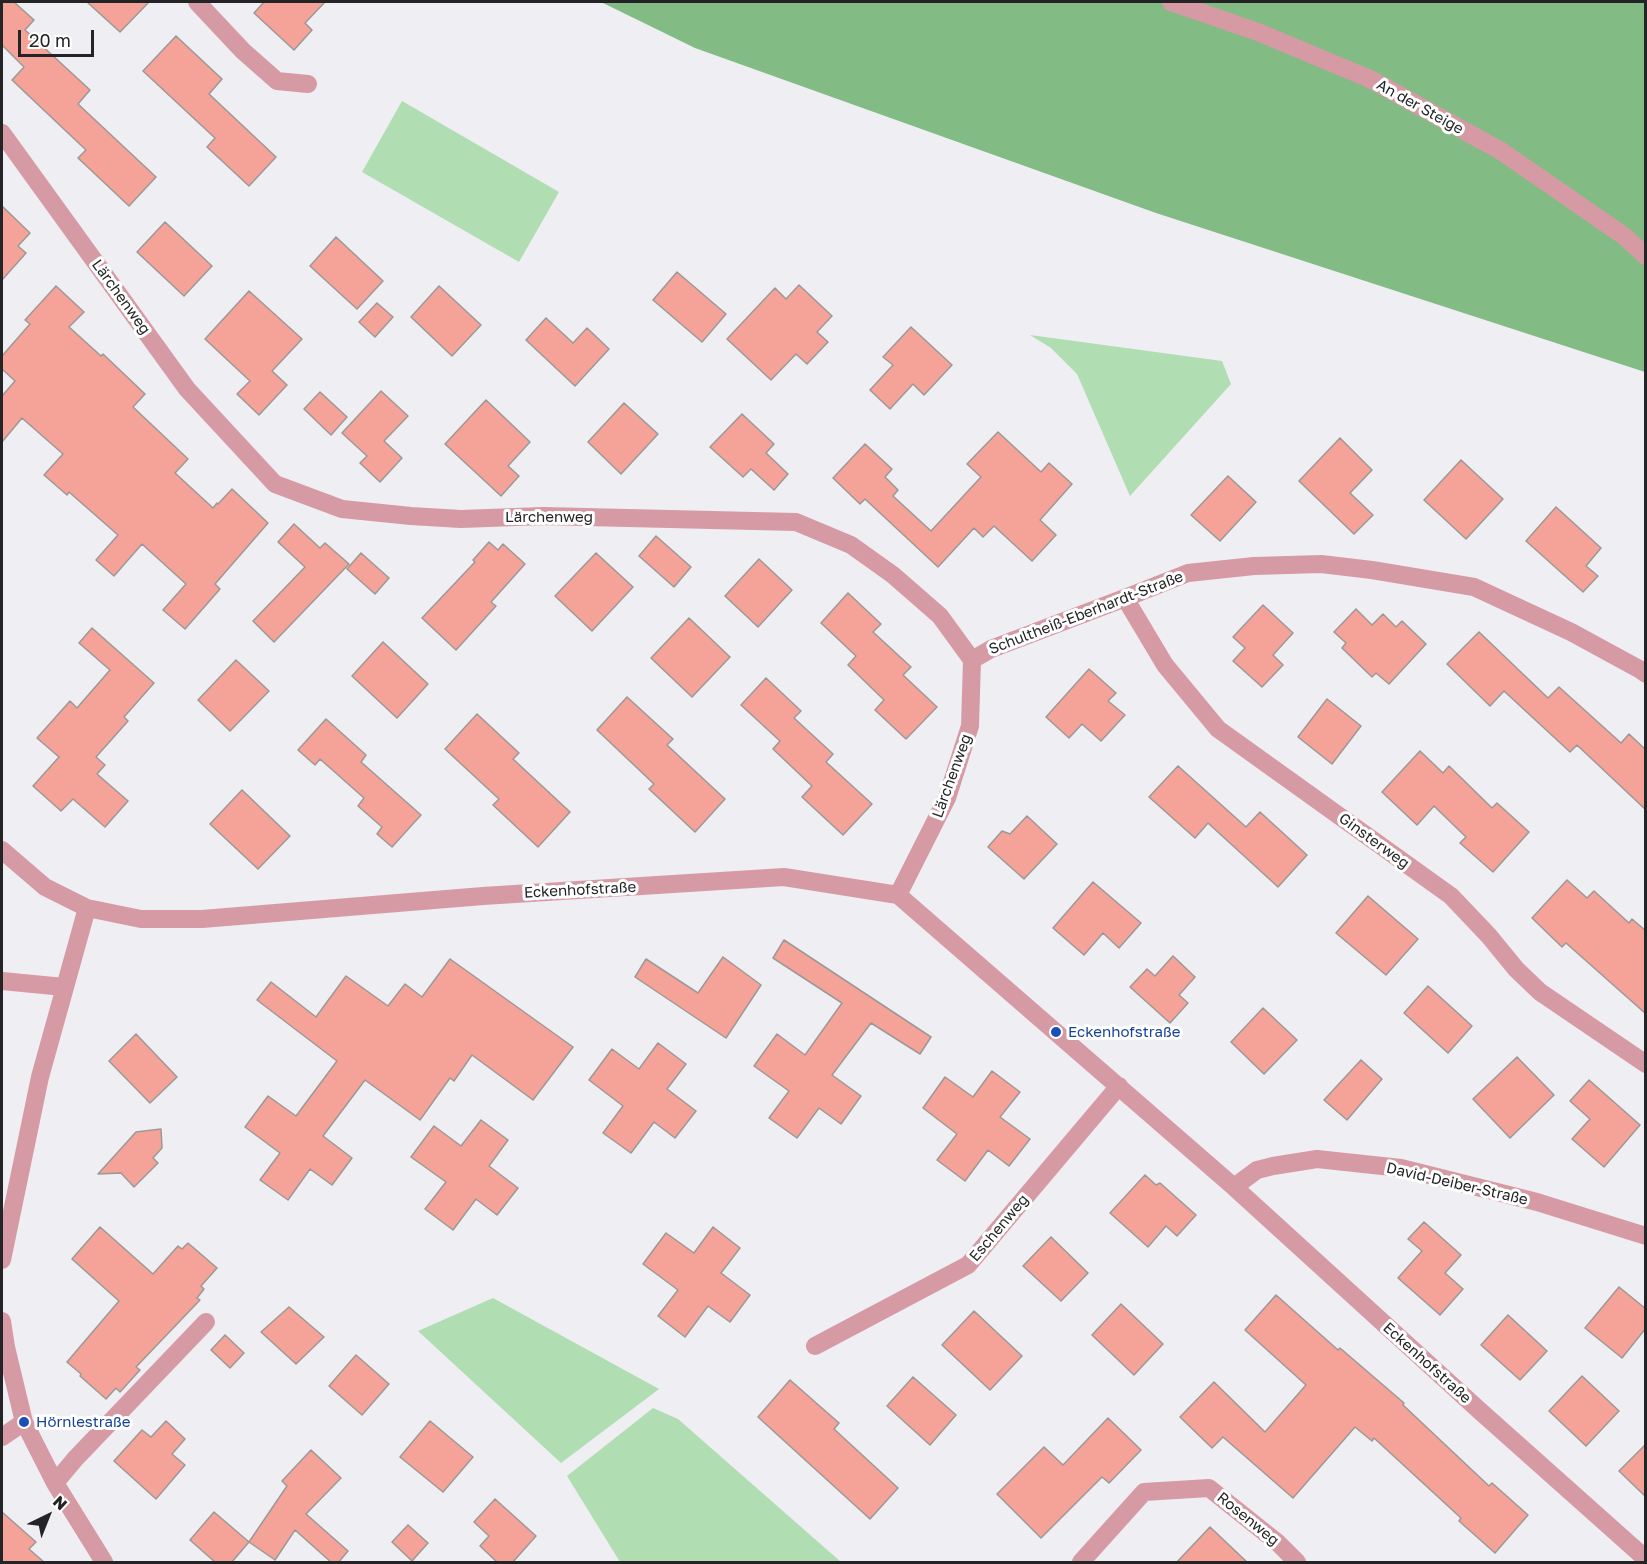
<!DOCTYPE html>
<html>
<head>
<meta charset="utf-8">
<style>
  body { margin:0 }
  #map { position:relative; width:1647px; height:1564px; overflow:hidden; background:#eeeef3; font-family:"Golos Text",sans-serif }
  canvas { display:block }
  .frame { position:absolute; inset:0; border:3px solid #242426; pointer-events:none }
  .north { position:absolute; left:18px; top:1486px; width:60px; height:60px; -webkit-text-stroke:4px #fff; paint-order:stroke; rotate:43deg; font-size:16px; font-weight:700; line-height:24px; text-align:center; color:#242426 }
  .north::after { content:''; display:block; margin:auto; width:21px; height:27px; background:#242426; clip-path:polygon(50% 0,100% 100%,50% 72%,0 100%) }
  .scale { position:absolute; left:18px; top:30px; width:76px; height:27px; box-sizing:border-box; border:3px solid #242426; border-top:0; padding-left:8px; font-size:18px; line-height:21px; white-space:nowrap; color:#242426; -webkit-text-stroke:4px #fff; paint-order:stroke }
</style>
</head>
<body>
<div id="map">
<canvas width="1647" height="1564"></canvas>
<div class="frame"></div>
<div class="north">N</div>
<div class="scale">20 m</div>
</div>
<script>
const context = document.querySelector('canvas').getContext('2d');
context.lineJoin = 'round';
function fill(path, color) { context.fillStyle = color; context.fill(path, 'evenodd'); }
const toPath = rows => new Path2D(rows.map(r => 'M' + r).join(''));
function strokePath(path, color, width, dash) { context.strokeStyle = color; context.lineWidth = width; context.lineCap = dash ? 'butt' : 'round'; context.setLineDash(dash || []); context.stroke(path); }
function label(font, color, halo, rows, align = 'center') {
  context.font = font + ' "Golos Text",sans-serif'; context.lineWidth = 6; context.setLineDash([]); context.textBaseline = 'middle'; context.strokeStyle = halo; context.fillStyle = color; for (const [text, x, y, turn = 0] of rows) {
    context.save(); context.translate(x, y); context.rotate((+turn || 0) * Math.PI / 180); context.textAlign = isNaN(turn) ? turn : align; if (halo) context.strokeText(text, 0, 0); context.fillText(text, 0, 0); context.restore();
  }
}
fill(toPath([
  [402,101,559,192,519,262,362,172],
  [1030,335,1222,361,1231,384,1130,496,1077,374,1051,348],
  [493,1298,659,1389,561,1463,418,1331],
  [653,1408,678,1419,841,1562,620,1562,567,1476]
]), '#b1ddb2');
fill(toPath([
  [601,2,1645,2,1645,372,1156,213,695,48]
]), '#82bc84');
const building = toPath([
  [2,2,14,2,34,20,25,30,90,90,78,104,156,177,129,206,78,158,86,150,12,80,24,67,2,45,2,2],
  [87,2,149,2,120,32,87,2],
  [264,2,325,2,305,23,312,30,294,50,254,13,264,2],
  [176,36,222,79,209,94,276,157,249,186,207,147,215,138,143,71,176,36],
  [2,206,30,233,18,246,26,253,2,280,2,206],
  [165,222,212,266,184,296,137,252,165,222],
  [336,237,383,281,357,309,310,266,336,237],
  [677,272,726,314,702,342,653,300,677,272],
  [799,285,832,316,817,332,828,342,807,364,796,354,771,380,727,339,775,288,786,299,799,285],
  [56,286,84,312,69,327,101,356,103,354,145,394,133,407,188,459,175,473,213,508,217,503,218,504,232,489,268,523,215,584,220,589,185,629,163,610,186,584,142,544,114,576,96,560,118,535,69,492,67,495,44,475,63,454,22,418,2,442,2,396,15,381,2,369,2,356,30,324,25,320,56,286],
  [439,286,481,325,452,356,411,317,439,286],
  [249,291,302,339,272,371,287,385,259,415,237,394,250,381,205,339,249,291],
  [377,303,393,317,375,337,359,322,377,303],
  [546,318,573,343,587,328,609,349,575,386,526,340,546,318],
  [911,327,952,365,924,395,913,384,890,409,870,390,893,365,883,357,911,327],
  [381,391,408,416,384,441,402,458,380,482,360,463,367,456,342,433,381,391],
  [320,392,347,417,331,435,304,409,320,392],
  [486,400,530,442,508,466,519,476,501,496,445,444,486,400],
  [624,403,658,434,621,474,588,442,624,403],
  [742,414,774,444,766,453,788,474,774,490,751,469,743,477,710,447,742,414],
  [998,432,1041,472,1049,463,1072,484,1040,520,1056,535,1032,561,994,526,983,537,974,528,938,567,865,499,860,504,833,478,865,444,892,469,885,477,898,490,893,496,931,531,981,477,967,464,998,432],
  [1340,438,1372,470,1350,493,1373,515,1354,534,1299,481,1340,438],
  [1461,460,1503,499,1466,539,1424,500,1461,460],
  [1228,476,1256,502,1220,541,1191,515,1228,476],
  [1556,507,1601,548,1586,566,1598,576,1583,592,1526,541,1556,507],
  [294,524,320,548,325,543,349,564,274,642,253,621,305,567,278,542,294,524],
  [656,536,691,567,674,587,639,556,656,536],
  [489,542,498,550,503,544,525,564,491,602,496,606,456,650,422,618,475,562,473,560,489,542],
  [361,553,389,578,375,594,347,569,361,553],
  [596,553,633,587,592,631,555,596,596,553],
  [759,559,792,590,758,627,725,596,759,559],
  [848,593,881,624,873,632,911,667,903,675,937,707,906,739,875,710,884,700,848,665,856,656,821,623,848,593],
  [1263,605,1293,633,1273,655,1283,665,1262,687,1233,661,1245,648,1233,637,1263,605],
  [1356,609,1372,625,1383,614,1396,627,1402,621,1426,644,1389,684,1376,673,1372,677,1342,648,1346,643,1334,632,1356,609],
  [689,618,730,657,692,697,651,658,689,618],
  [92,628,154,683,124,717,128,721,96,757,105,765,97,774,128,801,105,827,73,799,61,811,33,786,59,757,37,738,70,701,77,708,110,670,79,643,92,628],
  [1479,632,1548,698,1559,687,1621,743,1629,734,1646,750,1646,810,1577,745,1570,752,1504,691,1490,706,1447,664,1479,632],
  [383,642,428,684,397,718,352,676,383,642],
  [236,660,269,691,230,731,198,700,236,660],
  [1089,669,1116,693,1108,701,1125,715,1101,741,1082,724,1069,738,1046,717,1089,669],
  [766,678,801,711,794,718,833,754,826,762,872,804,843,835,802,797,812,786,773,749,780,741,741,705,766,678],
  [627,697,673,739,667,745,725,799,695,832,649,789,654,784,597,730,627,697],
  [1327,699,1361,726,1332,764,1298,737,1327,699],
  [477,714,519,753,513,759,570,812,538,847,493,805,499,799,445,749,477,714],
  [326,719,366,755,361,762,421,815,392,847,377,834,382,827,358,806,364,798,320,759,315,765,298,750,326,719],
  [1420,751,1443,773,1449,766,1492,808,1497,803,1529,832,1493,872,1460,843,1466,837,1434,806,1417,825,1382,792,1420,751],
  [1178,766,1246,827,1260,812,1307,855,1278,887,1208,823,1195,838,1149,797,1178,766],
  [242,790,290,836,258,869,210,824,242,790],
  [1027,816,1057,844,1024,879,988,847,1002,831,1010,834,1027,816],
  [1567,880,1587,898,1594,891,1629,923,1632,919,1646,931,1646,1014,1566,943,1562,947,1532,918,1567,880],
  [1093,882,1141,923,1119,948,1103,933,1084,955,1053,928,1093,882],
  [1368,896,1418,939,1386,975,1336,933,1368,896],
  [784,940,931,1037,920,1054,871,1023,832,1075,861,1096,841,1124,819,1108,797,1138,769,1118,789,1091,754,1066,777,1034,805,1055,842,1003,773,958,784,940],
  [1173,956,1195,977,1179,995,1188,1003,1170,1023,1130,987,1147,969,1155,976,1173,956],
  [723,957,761,985,726,1038,635,977,646,959,698,993,723,957],
  [450,959,573,1047,533,1100,472,1055,454,1081,450,1078,420,1120,365,1080,323,1136,352,1158,332,1185,310,1169,288,1200,260,1180,280,1153,245,1127,268,1096,296,1116,337,1061,257,1000,271,982,316,1017,346,976,388,1006,405,984,422,997,450,959],
  [1428,986,1472,1026,1448,1053,1404,1013,1428,986],
  [1263,1008,1297,1040,1264,1074,1231,1042,1263,1008],
  [136,1034,177,1077,150,1103,109,1061,136,1034],
  [658,1043,686,1064,667,1089,696,1111,675,1138,654,1122,631,1153,603,1133,623,1106,589,1080,612,1049,639,1069,658,1043],
  [1517,1057,1554,1095,1510,1138,1473,1099,1517,1057],
  [1361,1060,1382,1079,1347,1120,1324,1100,1361,1060],
  [992,1071,1020,1092,1000,1117,1030,1139,1009,1166,988,1150,965,1181,937,1160,957,1134,923,1108,945,1077,973,1097,992,1071],
  [1589,1080,1640,1125,1604,1167,1572,1139,1590,1119,1570,1101,1589,1080],
  [481,1120,508,1140,489,1166,518,1188,497,1215,476,1199,453,1230,425,1209,446,1182,411,1157,434,1126,461,1146,481,1120],
  [161,1129,162,1148,153,1158,158,1163,134,1187,121,1173,98,1174,136,1132,161,1129],
  [1145,1175,1156,1185,1160,1183,1196,1215,1177,1236,1166,1226,1148,1247,1110,1213,1145,1175],
  [1424,1222,1461,1255,1445,1273,1463,1289,1440,1315,1398,1278,1422,1251,1408,1239,1424,1222],
  [100,1227,153,1274,178,1246,182,1249,188,1243,217,1268,201,1286,204,1289,197,1298,200,1300,136,1367,140,1370,120,1392,116,1388,106,1399,80,1376,81,1374,67,1362,119,1301,72,1259,100,1227],
  [713,1227,740,1248,721,1273,750,1295,730,1322,708,1306,685,1337,658,1316,678,1290,643,1264,666,1233,694,1253,713,1227],
  [1051,1237,1088,1273,1061,1301,1023,1266,1051,1237],
  [1619,1287,1646,1309,1646,1328,1622,1358,1585,1328,1619,1287],
  [1276,1295,1338,1350,1340,1348,1404,1403,1403,1405,1489,1486,1492,1483,1528,1515,1495,1553,1459,1521,1461,1518,1374,1438,1372,1441,1355,1427,1293,1498,1223,1437,1212,1448,1180,1417,1214,1382,1265,1432,1306,1385,1245,1330,1276,1295],
  [1121,1304,1163,1344,1134,1375,1092,1335,1121,1304],
  [289,1307,324,1337,296,1364,261,1332,289,1307],
  [974,1311,1022,1356,990,1390,942,1345,974,1311],
  [1508,1315,1547,1351,1520,1380,1481,1345,1508,1315],
  [225,1335,244,1353,230,1368,211,1350,225,1335],
  [356,1355,389,1384,362,1415,329,1386,356,1355],
  [1582,1376,1619,1411,1586,1446,1549,1411,1582,1376],
  [913,1377,956,1415,930,1445,887,1406,913,1377],
  [790,1380,839,1423,834,1429,898,1488,870,1519,758,1417,790,1380],
  [1108,1418,1141,1450,1109,1483,1102,1477,1041,1538,997,1494,1044,1447,1063,1465,1108,1418],
  [166,1421,185,1439,172,1454,185,1465,156,1499,114,1461,142,1430,151,1437,166,1421],
  [430,1421,473,1457,443,1492,400,1457,430,1421],
  [1646,1444,1646,1497,1619,1471,1646,1444],
  [311,1450,341,1478,306,1514,348,1551,338,1563,332,1563,295,1530,275,1560,249,1542,287,1486,282,1481,311,1450],
  [495,1499,536,1536,512,1563,498,1563,480,1546,489,1536,474,1522,495,1499],
  [2,1512,36,1542,29,1549,45,1563,2,1563,2,1512],
  [214,1512,249,1542,231,1563,216,1563,190,1540,214,1512],
  [408,1525,428,1543,412,1561,392,1542,408,1525],
  [1210,1527,1248,1563,1176,1563,1210,1527]
]);
fill(building, '#f5a398');
strokePath(building, '#9d9897', 1.5);
strokePath(toPath([
  [197,2,243,51,277,81,308,84],
  [1171,2,1258,32,1370,79,1501,151,1624,236,1646,256],
  [2,133,187,389,275,484,342,509,411,516,461,519,543,516,796,522,851,545,893,575,940,616,972,660,970,726,947,798,898,895],
  [1125,598,1165,665,1218,729,1451,896,1489,936,1516,969,1540,992,1646,1064],
  [972,660,991,649,1125,598,1188,573,1254,566,1321,564,1372,570,1474,587,1571,632,1639,669,1646,674],
  [2,850,45,887,87,908,141,919,202,919,483,896,784,877,898,895,1234,1187,1480,1411,1646,1559],
  [2,981,64,987],
  [1234,1187,1257,1170,1273,1166,1317,1159,1401,1168,1537,1202,1646,1236],
  [2,1260,40,1077,87,908],
  [2,1321,6,1347,24,1422,55,1483,104,1562],
  [815,1346,968,1265,1119,1086],
  [2,1437,24,1422],
  [55,1483,75,1459,206,1322],
  [1081,1562,1144,1492,1209,1488,1278,1543,1297,1562]
]), '#d59aa4', 18);
for (const [x, y, r, color] of [
  [1056,1032,6,"#1a4fb4"],
  [24,1422,6,"#1a4fb4"]
]) { const dot = new Path2D(); dot.arc(x, y, r, 0, 2 * Math.PI); context.fillStyle = color; context.fill(dot); strokePath(dot, '#fff', 2); }
label('15px', '#242426', '#fff', [
  ["An der Steige",1420,107,29],
  ["Lärchenweg",121,297,54],
  ["Lärchenweg",549,517],
  ["Schultheiß-Eberhardt-Straße",1086,613,-21],
  ["Lärchenweg",952,776,-70],
  ["Ginsterweg",1374,841,36],
  ["Eckenhofstraße",580,890,-3],
  ["David-Deiber-Straße",1457,1184,13],
  ["Eschenweg",999,1228,-50],
  ["Eckenhofstraße",1427,1363,42],
  ["Rosenweg",1248,1519,39]
]);
label('15px', '#164399', '#fff', [
  ["Eckenhofstraße",1068,1032],
  ["Hörnlestraße",36,1422]
], 'left');
</script>
</body>
</html>
